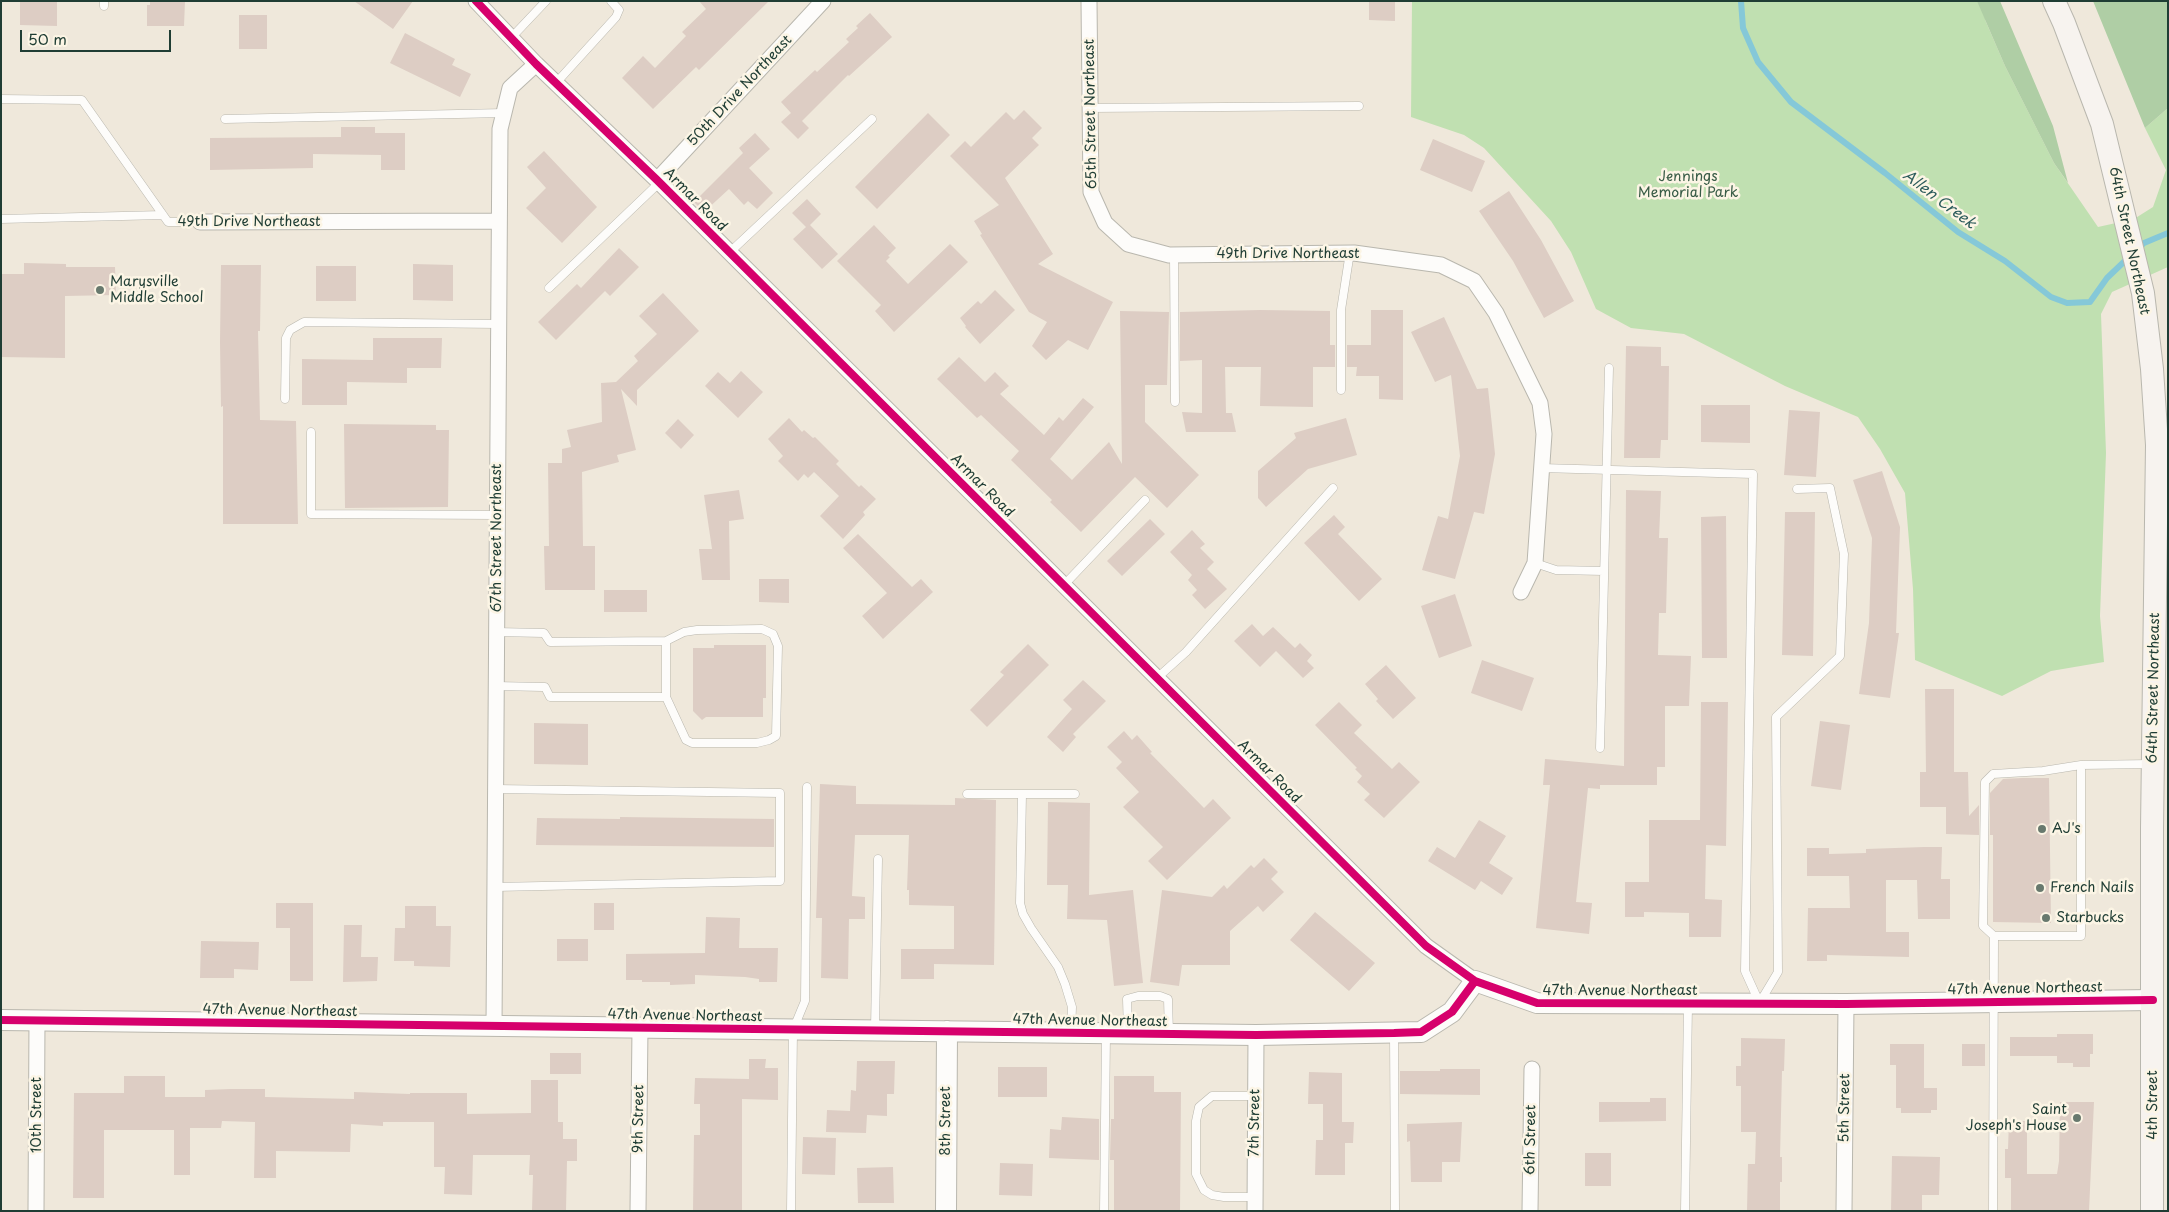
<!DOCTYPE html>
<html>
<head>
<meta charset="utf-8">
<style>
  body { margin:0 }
  #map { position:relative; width:2169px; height:1212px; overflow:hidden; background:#efe8db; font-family:"Playpen Sans",sans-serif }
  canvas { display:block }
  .frame { position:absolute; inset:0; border:2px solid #1f3d34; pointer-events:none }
  .scale { position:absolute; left:20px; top:30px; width:151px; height:22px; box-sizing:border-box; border:2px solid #1f3d34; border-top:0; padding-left:6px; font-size:15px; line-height:18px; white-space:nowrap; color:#1f3d34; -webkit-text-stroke:4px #fcf5e5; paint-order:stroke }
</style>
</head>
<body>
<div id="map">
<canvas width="2169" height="1212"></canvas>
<div class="frame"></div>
<div class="scale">50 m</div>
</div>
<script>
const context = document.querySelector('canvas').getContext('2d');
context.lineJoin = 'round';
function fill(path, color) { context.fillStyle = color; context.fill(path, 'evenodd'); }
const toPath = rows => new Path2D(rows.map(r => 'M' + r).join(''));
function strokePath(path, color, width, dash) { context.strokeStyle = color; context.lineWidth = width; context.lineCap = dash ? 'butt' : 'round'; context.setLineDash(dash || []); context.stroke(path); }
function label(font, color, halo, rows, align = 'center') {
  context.font = font + ' "Playpen Sans",sans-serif'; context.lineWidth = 5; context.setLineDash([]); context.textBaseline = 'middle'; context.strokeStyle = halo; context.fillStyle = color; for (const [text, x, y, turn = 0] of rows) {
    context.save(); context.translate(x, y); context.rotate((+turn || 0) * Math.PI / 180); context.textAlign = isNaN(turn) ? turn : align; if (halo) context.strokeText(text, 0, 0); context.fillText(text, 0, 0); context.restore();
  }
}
fill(toPath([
  [1412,1,1980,1,1986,22,2005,66,2054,163,2098,227,2134,219,2153,207,2166,170,2145,128,2168,108,2168,267,2112,292,2101,314,2106,453,2100,616,2104,662,2051,671,2002,696,1915,660,1913,589,1905,493,1880,449,1858,417,1785,386,1684,334,1631,328,1596,309,1571,252,1551,221,1484,148,1464,135,1411,117]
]), '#c0e0b1');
fill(toPath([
  [1977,1,2000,1,2053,126,2068,183,2054,163,2005,66],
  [2093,1,2168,1,2168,108,2145,128]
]), '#afcea5');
strokePath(toPath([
  [1741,1,1743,28,1758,62,1791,102,1885,173,1958,232,2005,261,2051,297,2067,303,2090,302,2107,278,2129,257],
  [2138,249,2144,243,2168,233]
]), '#85c8d8', 6);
fill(toPath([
  [20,1,57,1,57,26,20,25],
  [150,1,185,1,184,26,147,26,147,5,150,5],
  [354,1,413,1,393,29],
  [699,1,769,1,699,70,696,67,653,109,622,78,643,56,655,68,686,36,682,32,706,9],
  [1369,1,1395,1,1395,21,1369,20],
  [870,13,892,37,849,76,848,75,802,121,809,128,798,139,781,122,791,113,781,102,815,70,817,72,849,42,846,39,858,28,856,26],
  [239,15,267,15,267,49,239,49],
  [405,33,455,59,452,65,471,74,460,97,390,63],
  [1024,110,1042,128,1032,138,1039,145,1005,178,1053,254,1038,264,1113,302,1088,350,1068,340,1046,360,1032,346,1047,322,1029,312,980,235,982,234,974,221,999,205,950,156,965,141,971,147,1006,112,1014,120],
  [928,113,950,135,877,209,855,187],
  [341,127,375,127,375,133,405,133,405,170,381,170,381,155,313,154,313,168,210,170,210,138,341,137],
  [755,133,770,149,749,168,773,193,757,209,748,201,744,205,729,189,704,212,694,202,743,153,739,148],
  [1433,139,1485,161,1472,192,1420,170],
  [544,151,597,207,562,243,526,208,546,188,527,167],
  [1509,191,1541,240,1574,301,1544,318,1513,261,1479,211],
  [807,199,821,214,810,225,838,254,822,269,793,239,806,227,792,213],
  [874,225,896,248,888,256,890,257,886,261,908,284,950,244,968,262,894,332,875,311,881,305,837,261],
  [619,248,639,267,610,296,605,291,556,340,538,322,577,284,581,288],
  [24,263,66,264,66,267,115,267,116,295,65,296,65,358,1,357,1,274,24,274],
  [413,264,453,265,453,301,413,300],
  [221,265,261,265,260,331,258,331,260,420,296,421,298,524,223,524,223,406,221,407,220,342],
  [316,266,356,266,356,301,316,301],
  [995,290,1015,310,980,344,965,327,966,326,960,318,978,301,981,304],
  [663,293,699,331,637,390,637,406,621,389,636,450,617,455,619,462,582,472,583,546,595,546,595,590,545,590,544,546,549,546,548,463,562,463,562,449,571,447,567,430,602,422,601,383,616,382,638,361,634,356,657,334,639,316],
  [1260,310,1330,311,1330,345,1335,345,1335,367,1313,367,1313,407,1260,406,1261,367,1225,367,1226,413,1232,413,1236,432,1186,432,1182,412,1202,413,1202,360,1180,361,1180,312],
  [1371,310,1403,310,1403,400,1379,399,1379,376,1356,376,1357,367,1347,367,1347,345,1371,345],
  [1120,311,1169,312,1167,385,1145,385,1145,422,1199,475,1167,508,1135,477,1081,532,1050,502,1052,500,1011,460,1019,451,981,415,977,418,937,379,959,357,985,382,995,372,1009,386,1000,394,1044,435,1059,417,1063,421,1083,398,1094,407,1050,459,1072,480,1109,442,1122,464],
  [1444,317,1477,389,1488,388,1495,454,1484,514,1474,512,1455,579,1422,570,1438,516,1448,519,1460,456,1451,375,1435,382,1411,332],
  [373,338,442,338,441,368,407,368,407,383,347,382,347,405,302,405,302,359,373,360],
  [1626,346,1661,347,1661,366,1669,366,1668,440,1661,440,1660,458,1624,458],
  [741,371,763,392,738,418,705,386,718,372,730,383],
  [1701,405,1750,405,1750,443,1701,442],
  [1789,410,1820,412,1816,477,1784,475],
  [789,418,802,432,804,430,813,438,815,437,839,461,836,464,859,487,861,485,876,499,863,512,865,515,843,539,820,516,839,496,814,472,808,478,804,474,798,481,778,461,783,456,768,439],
  [1346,418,1357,455,1308,469,1266,507,1258,498,1258,471,1296,438,1294,433],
  [678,419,694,435,681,449,665,433],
  [344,424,436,425,436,430,449,430,448,507,345,508],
  [1882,471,1900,527,1896,633,1899,633,1890,698,1859,694,1869,623,1872,538,1853,480],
  [739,490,744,519,729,521,730,580,702,580,699,549,712,549,704,495],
  [1626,490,1661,491,1659,538,1668,538,1666,613,1659,613,1658,655,1691,656,1689,706,1665,706,1665,767,1657,767,1657,785,1600,785,1600,789,1588,788,1576,902,1592,903,1589,934,1536,928,1550,785,1543,785,1545,759,1624,766],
  [1785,512,1815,512,1813,656,1782,655],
  [1334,515,1345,527,1338,534,1382,579,1359,601,1304,543],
  [1726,516,1727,658,1702,658,1701,517],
  [1150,519,1165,534,1122,576,1107,561],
  [1192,530,1205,544,1200,548,1214,562,1207,569,1227,589,1205,609,1192,595,1197,590,1188,580,1192,575,1170,552],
  [858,534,912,587,921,579,933,592,883,639,862,616,887,593,843,548],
  [759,579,789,579,789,603,759,602],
  [604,590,647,590,647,612,604,612],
  [1455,594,1472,646,1439,658,1421,606],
  [1252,624,1263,636,1273,627,1295,648,1300,643,1312,655,1307,661,1314,668,1303,678,1276,651,1260,667,1234,641],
  [1028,644,1049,665,987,727,970,710,1004,675,1000,672],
  [714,645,766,645,766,698,763,698,763,717,706,717,702,720,693,711,693,648,714,648],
  [1482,660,1534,678,1522,711,1471,693],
  [1386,665,1416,698,1393,719,1376,701,1378,699,1365,684],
  [1083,680,1106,701,1073,734,1076,737,1063,752,1047,737,1072,709,1063,700],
  [1925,689,1954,689,1954,772,1968,772,1969,816,1979,805,1979,835,1946,834,1946,807,1920,807,1920,772,1926,772],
  [1339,702,1362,725,1354,733,1392,769,1399,762,1420,782,1384,818,1364,800,1370,794,1357,782,1362,776,1355,769,1357,768,1315,725],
  [1701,702,1728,702,1726,846,1706,845,1705,899,1722,900,1721,937,1689,937,1689,913,1644,912,1644,917,1625,917,1625,882,1649,882,1649,820,1700,820],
  [1820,721,1850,725,1841,790,1811,786],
  [534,723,588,724,588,765,534,764],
  [1124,731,1132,740,1137,735,1152,752,1150,753,1204,808,1213,799,1231,818,1167,880,1148,861,1163,847,1123,807,1139,792,1116,768,1122,762,1107,747],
  [2022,778,2049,778,2051,923,1993,922,1993,835,1990,835,1990,793,2003,779],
  [820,784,856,786,856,804,955,805,955,798,996,800,994,965,934,964,934,979,901,979,901,949,954,949,954,906,909,905,909,890,907,890,909,835,855,835,852,896,865,897,865,919,849,919,848,979,821,978,822,918,816,918],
  [1048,802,1090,803,1089,895,1133,890,1143,983,1114,986,1107,920,1067,919,1068,885,1047,885],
  [620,817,774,819,774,847,536,845,537,818,620,819],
  [1479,820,1506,836,1489,863,1513,878,1502,895,1481,881,1475,890,1428,861,1437,847,1455,858],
  [1924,847,1942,847,1941,879,1950,879,1950,919,1918,919,1917,880,1886,880,1886,932,1909,932,1909,957,1827,955,1827,961,1807,961,1808,908,1850,908,1849,876,1807,876,1807,848,1829,848,1829,854,1866,853,1866,849],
  [1264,858,1278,872,1271,879,1284,892,1263,912,1258,906,1230,931,1230,965,1182,965,1179,986,1150,982,1162,890,1212,897,1224,885,1227,889,1251,865,1254,868],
  [276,903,313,903,313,981,290,981,290,928,276,928],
  [594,903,614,903,614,930,594,930],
  [405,906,436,906,436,926,451,926,450,967,414,966,414,961,394,961,395,928,405,928],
  [1315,912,1375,963,1349,991,1290,940],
  [706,917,740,918,739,948,778,948,777,982,759,982,759,979,745,977,695,975,695,984,670,985,670,982,642,982,642,980,626,980,626,954,705,953],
  [344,925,362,925,361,957,378,957,377,981,343,982],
  [557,939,588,939,588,961,557,961],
  [201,941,259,942,258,970,234,969,234,978,200,978],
  [2057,1034,2093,1034,2093,1054,2090,1054,2090,1067,2073,1067,2073,1063,2057,1063,2057,1056,2010,1056,2010,1037,2057,1037],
  [1741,1038,1785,1039,1784,1071,1782,1071,1780,1157,1782,1157,1782,1182,1780,1182,1780,1211,1747,1211,1748,1164,1755,1164,1756,1132,1741,1132,1741,1086,1736,1086,1736,1066,1741,1066],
  [1890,1044,1924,1044,1924,1088,1937,1088,1937,1110,1931,1110,1931,1113,1901,1113,1901,1108,1896,1108,1896,1065,1890,1065],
  [1962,1044,1985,1044,1985,1066,1962,1066],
  [550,1053,581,1053,581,1074,550,1074],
  [749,1059,766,1059,765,1068,778,1068,778,1100,742,1099,742,1211,693,1211,694,1135,700,1135,700,1104,694,1104,695,1078,749,1079],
  [857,1061,895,1061,894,1094,887,1094,887,1116,867,1115,866,1133,826,1132,827,1110,850,1111,851,1090,856,1091],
  [998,1067,1047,1067,1047,1097,998,1097],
  [1440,1069,1480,1069,1480,1095,1400,1094,1400,1071,1440,1071],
  [1309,1072,1342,1073,1342,1122,1354,1122,1353,1143,1345,1143,1345,1175,1315,1175,1316,1140,1323,1140,1323,1104,1308,1104],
  [124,1076,165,1076,165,1097,205,1097,205,1090,231,1089,265,1089,265,1097,354,1099,354,1092,410,1094,410,1093,467,1093,467,1114,531,1113,531,1080,558,1080,558,1122,563,1122,563,1139,577,1139,577,1161,567,1161,566,1211,532,1211,533,1175,529,1175,530,1155,473,1155,472,1195,444,1194,445,1167,434,1167,434,1122,383,1122,383,1126,351,1124,350,1152,276,1151,276,1178,254,1178,255,1122,222,1121,221,1128,190,1128,190,1175,174,1175,174,1130,104,1130,104,1198,73,1198,74,1093,124,1093],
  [1114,1076,1154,1076,1154,1092,1181,1092,1180,1211,1114,1211,1114,1160,1110,1160,1111,1119,1114,1119],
  [1650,1098,1666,1098,1666,1121,1599,1122,1599,1102,1650,1102],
  [2060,1102,2094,1102,2089,1211,2011,1211,2011,1178,2005,1178,2005,1149,2008,1149,2009,1121,2027,1121,2027,1174,2057,1174,2059,1161],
  [1062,1117,1099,1119,1099,1160,1049,1158,1050,1129,1061,1130],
  [1462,1122,1460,1162,1442,1162,1442,1182,1411,1182,1410,1141,1407,1142,1407,1124],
  [803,1137,836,1138,835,1175,802,1174],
  [1585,1153,1611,1153,1611,1186,1585,1186],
  [1892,1156,1940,1157,1939,1195,1922,1195,1922,1211,1891,1211],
  [1000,1163,1033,1164,1032,1196,999,1195],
  [893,1167,894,1203,858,1203,857,1168]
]), '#ddcdc4');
const service = toPath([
  [104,6,104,1],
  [511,38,546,1],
  [556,83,616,17,619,10,611,1],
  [1,99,82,100,168,222,200,222],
  [1090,108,1359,106],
  [225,119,504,113],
  [1,219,163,215],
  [730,252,872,119],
  [1174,255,1175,402],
  [549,288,659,183],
  [1341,390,1341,310,1350,252],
  [285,399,286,338,290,330,304,322,499,324],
  [311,432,311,514,497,515],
  [1541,468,1753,474,1745,971,1759,1002],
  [1535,563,1556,570,1604,571],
  [1064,585,1145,500],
  [666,641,684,632,697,630,762,629,773,634,778,646,776,736,769,740,757,743,692,743,686,740,666,697],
  [1157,678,1186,652,1333,488],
  [496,686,543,687,545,687,550,697,666,697,666,641,550,642,544,633,496,632],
  [1600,748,1609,368],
  [967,794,1075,794],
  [1022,794,1020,903,1023,914,1031,928,1058,967,1065,984,1072,1007,1071,1031],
  [495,887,780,881,780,793,495,789],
  [1994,936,1983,926,1985,782,1993,774,2043,771,2081,765],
  [1760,1002,1778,972,1776,717,1840,656,1844,554,1830,488,1797,489],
  [875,1029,878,859],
  [1128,1032,1127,999,1138,996,1160,996,1168,999,1169,1034],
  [1394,1033,1395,1211],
  [1255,1197,1224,1197,1212,1195,1204,1190,1196,1174,1196,1121,1199,1107,1212,1096,1256,1096],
  [791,1211,793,1030,805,1001,807,787],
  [1104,1211,1106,1034],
  [1685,1211,1688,1004],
  [1993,1211,1994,936,2081,936,2081,765,2151,764]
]);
const minor = toPath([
  [476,1,536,64,657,180,1426,946,1475,981],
  [1089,1,1091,192,1105,223,1128,244,1169,255,1354,253,1441,265,1474,281,1496,313,1540,403,1544,434,1535,563,1521,592],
  [657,180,823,1],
  [200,222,499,221],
  [494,1026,500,129,510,88,536,64],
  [36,1211,37,1020],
  [638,1211,640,1028],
  [1255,1211,1256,1035],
  [1530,1211,1532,1069],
  [1844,1211,1846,1004]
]);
const tertiary = toPath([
  [1,1020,1256,1035,1421,1032,1452,1012,1475,981,1537,1003,1846,1004,2153,1000],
  [946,1211,947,1031]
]);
const secondary = toPath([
  [2054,1,2064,23,2102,124,2143,293,2152,369,2157,445,2152,828,2152,1211]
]);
strokePath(service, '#b9b7ae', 9);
strokePath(minor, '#b9b7ae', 17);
strokePath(tertiary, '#b9b7ae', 22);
strokePath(secondary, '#b9b7ae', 24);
strokePath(service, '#fdfcfa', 8);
strokePath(minor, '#fdfcfa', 15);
strokePath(tertiary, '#fdfcfa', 20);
strokePath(secondary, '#f7f3ef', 22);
strokePath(toPath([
  [476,1,536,64,657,180,1426,946,1475,981,1537,1003,1846,1004,2153,1000],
  [1,1020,1256,1035,1394,1033,1421,1032,1452,1012,1475,981]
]), '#d6006c', 8);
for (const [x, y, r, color] of [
  [100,290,5,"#68796e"],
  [2042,829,5,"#68796e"],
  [2040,888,5,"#68796e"],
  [2046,918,5,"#68796e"],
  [2077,1118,5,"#68796e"]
]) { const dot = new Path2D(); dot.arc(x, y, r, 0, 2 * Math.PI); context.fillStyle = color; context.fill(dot); strokePath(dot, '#fcf5e5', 2); }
label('14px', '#1f3d34', '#fcf5e5', [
  ["50th Drive Northeast",740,91,-47],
  ["65th Street Northeast",1091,114,-91],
  ["Armar Road",695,200,45],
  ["49th Drive Northeast",249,222],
  ["64th Street Northeast",2129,241,78],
  ["49th Drive Northeast",1288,254],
  ["Armar Road",982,486,45],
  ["67th Street Northeast",497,538,-90],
  ["64th Street Northeast",2154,688,-89],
  ["Armar Road",1269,772,45],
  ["47th Avenue Northeast",2025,989,-1],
  ["47th Avenue Northeast",1620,991],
  ["47th Avenue Northeast",280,1011,1],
  ["47th Avenue Northeast",685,1016,1],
  ["47th Avenue Northeast",1090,1021,1],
  ["4th Street",2153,1105,-90],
  ["5th Street",1845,1108,-89],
  ["10th Street",37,1115,-90],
  ["9th Street",639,1119,-89],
  ["8th Street",946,1121,-90],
  ["7th Street",1255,1123,-89],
  ["6th Street",1531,1140,-89]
]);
label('14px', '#385c46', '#fcf5e5', [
  ["Jennings",1688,177],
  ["Memorial Park",1688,193]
]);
label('14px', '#1f3d34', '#fcf5e5', [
  ["Marysville",110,282],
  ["Middle School",110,298],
  ["AJ's",2052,829],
  ["French Nails",2050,888],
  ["Starbucks",2056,918],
  ["Saint",2067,1110,"right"],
  ["Joseph's House",2067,1126,"right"]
], 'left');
label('italic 15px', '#2d5c5c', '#fcf5e5', [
  ["Allen Creek",1939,200,37]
]);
</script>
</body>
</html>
